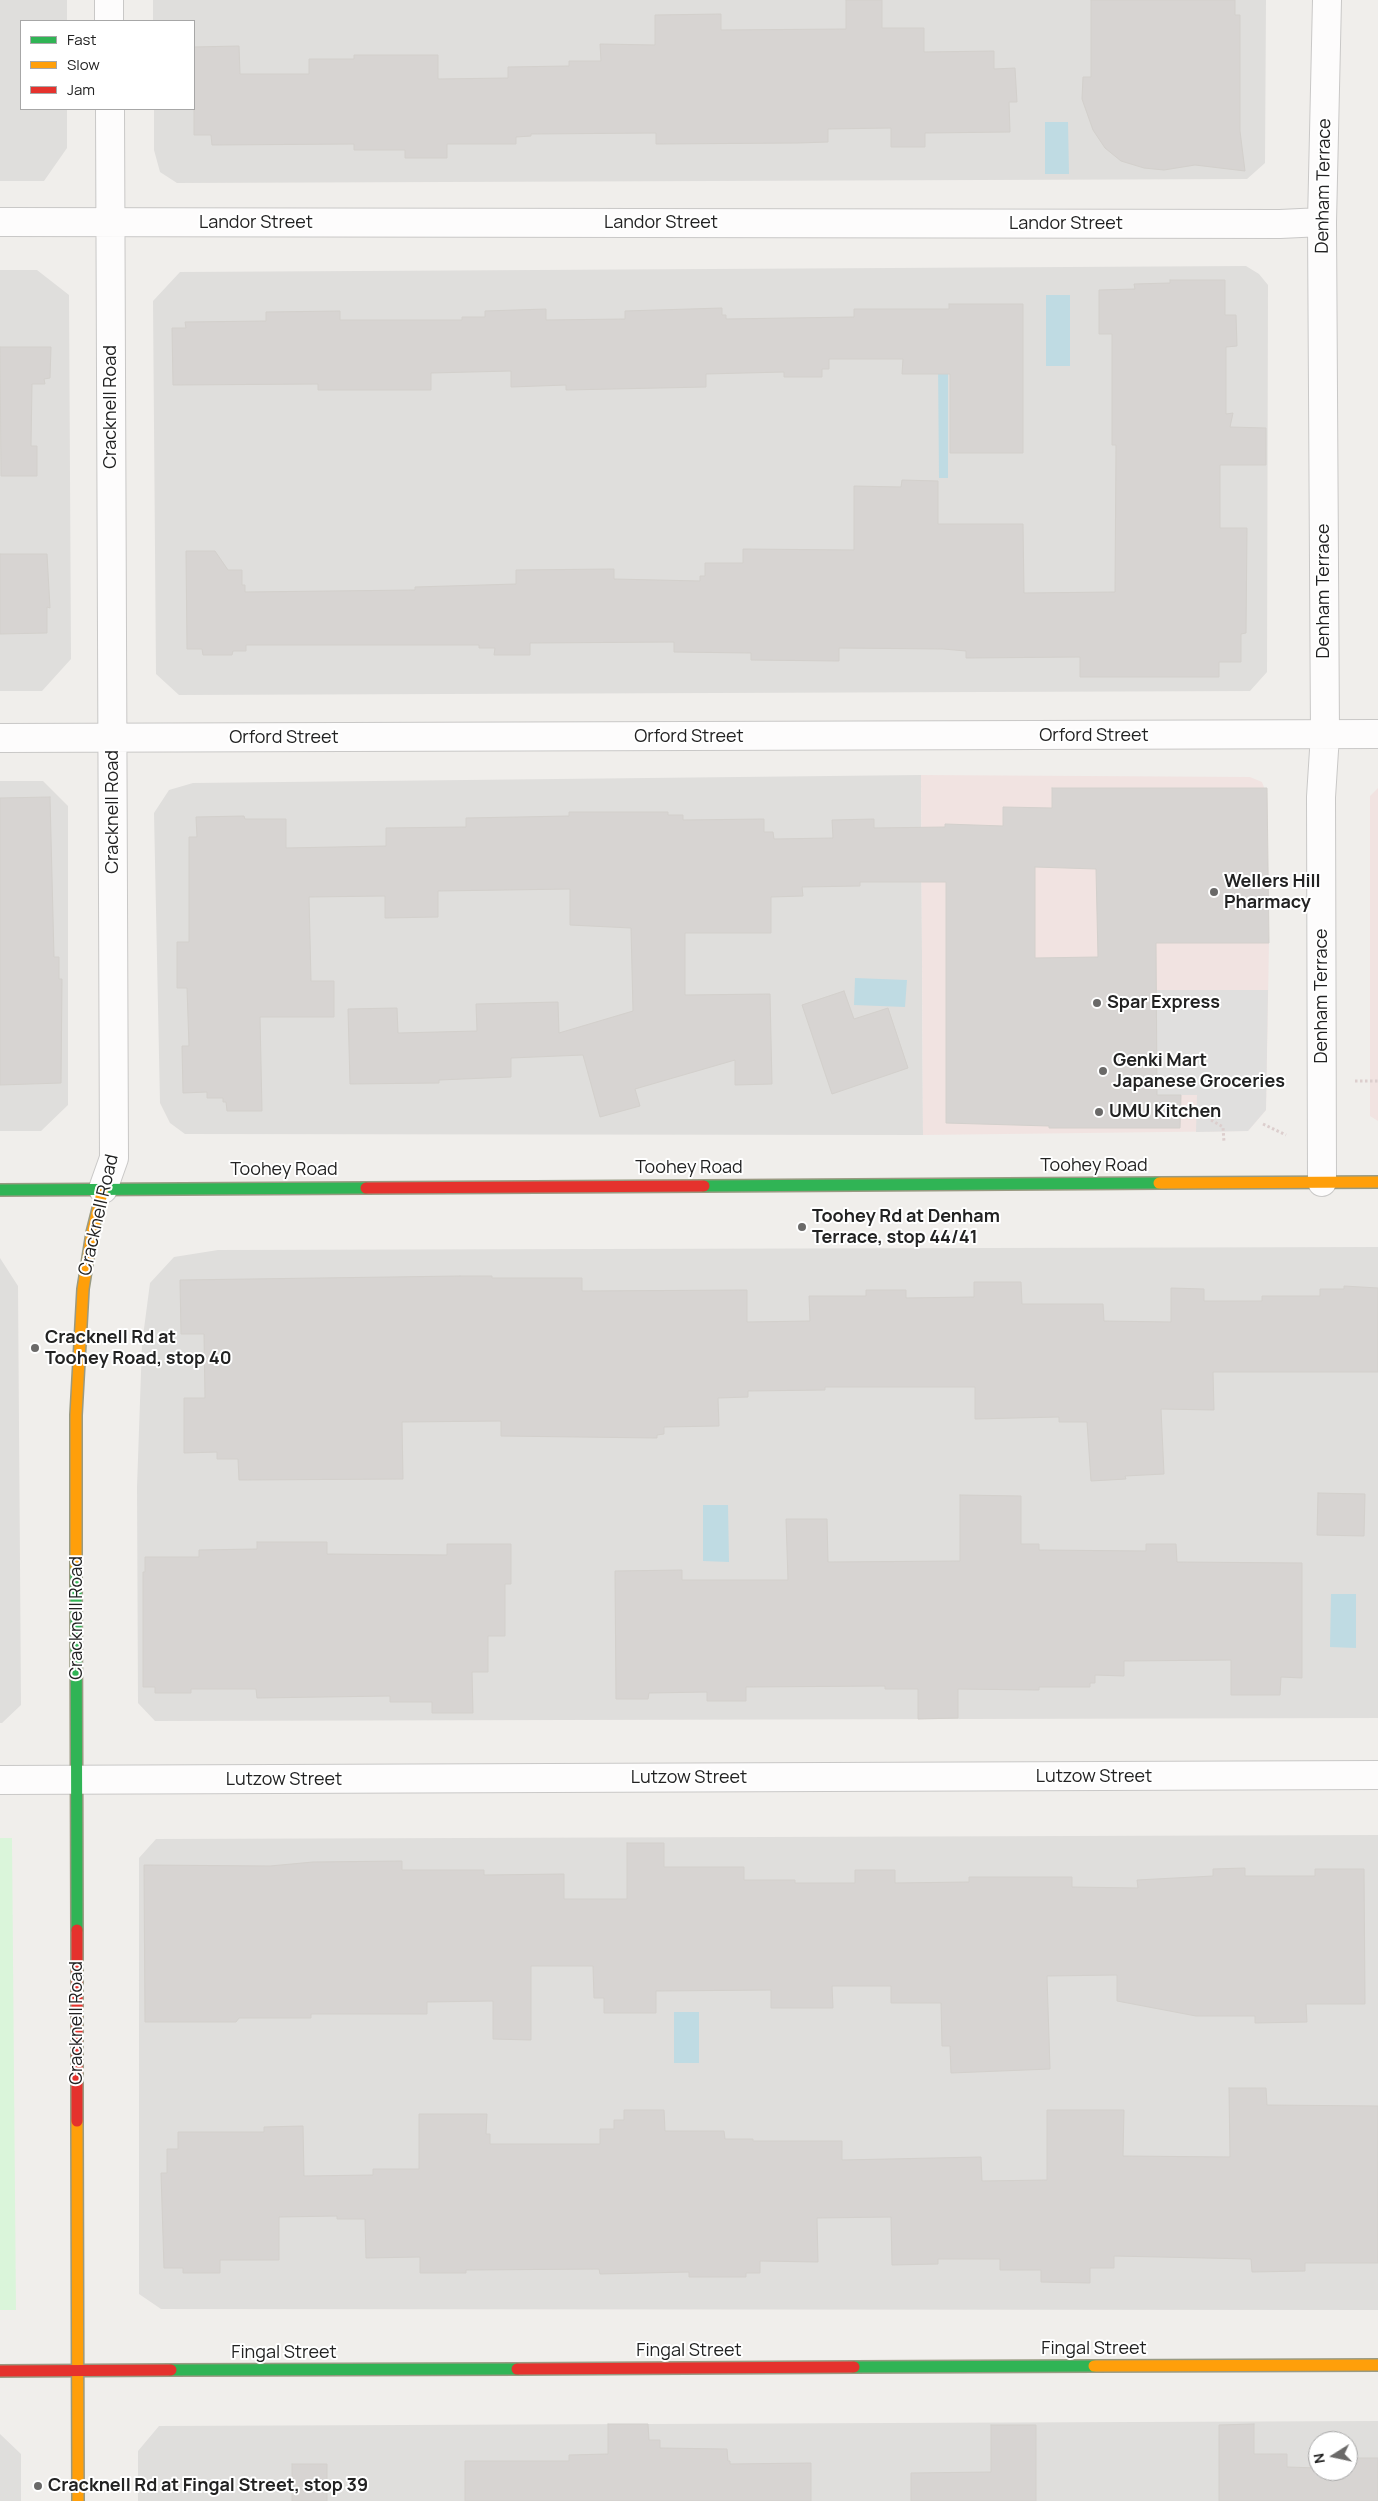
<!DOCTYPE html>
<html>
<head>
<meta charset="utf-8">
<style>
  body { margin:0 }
  #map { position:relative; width:1378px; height:2501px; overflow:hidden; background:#f0eeeb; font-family:Manrope,sans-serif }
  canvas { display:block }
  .legend { position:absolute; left:20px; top:20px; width:175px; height:90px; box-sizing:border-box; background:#fff; border:1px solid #a7a7a7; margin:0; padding:6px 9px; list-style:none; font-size:15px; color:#222 }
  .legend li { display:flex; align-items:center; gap:10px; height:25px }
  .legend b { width:25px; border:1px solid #a7a7a7 }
  .north { position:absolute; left:1308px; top:2431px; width:50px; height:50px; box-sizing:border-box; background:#fff; border:1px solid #a7a7a7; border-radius:50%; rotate:260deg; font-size:14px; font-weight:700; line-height:20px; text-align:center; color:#222 }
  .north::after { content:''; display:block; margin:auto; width:18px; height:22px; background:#6a6968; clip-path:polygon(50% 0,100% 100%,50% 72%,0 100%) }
</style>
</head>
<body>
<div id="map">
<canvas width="1378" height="2501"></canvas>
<ul class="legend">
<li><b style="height:6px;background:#30b455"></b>Fast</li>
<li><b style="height:6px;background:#ff9f0a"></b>Slow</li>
<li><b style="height:6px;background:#e5322d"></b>Jam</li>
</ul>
<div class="north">N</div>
</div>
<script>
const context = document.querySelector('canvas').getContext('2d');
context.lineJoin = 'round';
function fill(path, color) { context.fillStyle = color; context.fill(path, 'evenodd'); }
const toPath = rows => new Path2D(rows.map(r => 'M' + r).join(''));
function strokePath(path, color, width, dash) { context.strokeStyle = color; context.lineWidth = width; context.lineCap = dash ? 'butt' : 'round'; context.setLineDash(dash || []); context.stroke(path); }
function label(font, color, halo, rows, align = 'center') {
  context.font = font + ' Manrope,sans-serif'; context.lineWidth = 4; context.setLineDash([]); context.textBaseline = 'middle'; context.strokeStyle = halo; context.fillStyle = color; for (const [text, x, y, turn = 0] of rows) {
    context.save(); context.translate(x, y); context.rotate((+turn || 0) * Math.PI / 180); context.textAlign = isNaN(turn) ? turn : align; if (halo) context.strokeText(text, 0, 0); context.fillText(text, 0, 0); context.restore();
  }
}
fill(toPath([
  [0,0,67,0,67,21,21,21,21,109,67,109,67,148,44,181,0,181],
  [153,0,1266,0,1265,163,1247,179,177,183,160,172,154,150,154,109,194,109,194,21,153,21],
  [1246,266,1259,274,1268,285,1267,672,1250,691,179,695,156,674,153,301,180,272],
  [0,270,37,270,69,295,71,659,42,691,0,691],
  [921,775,923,1135,185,1134,170,1123,160,1103,154,813,169,790,193,783],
  [0,781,43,781,68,806,68,1105,41,1131,0,1131],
  [1378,1247,1378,1718,155,1721,138,1703,137,1487,142,1344,150,1283,174,1257,218,1250],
  [0,1258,18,1286,21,1705,2,1723,0,1723],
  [1378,1835,1378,2310,161,2309,139,2294,139,1858,156,1839],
  [1378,2421,1378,2501,138,2501,138,2451,159,2426],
  [1318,2441,1348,2441,1348,2471,1318,2471],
  [0,2434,21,2454,21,2501,0,2501]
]), '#dfdedc');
fill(toPath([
  [921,775,1250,777,1262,782,1267,795,1269,943,1266,1110,1248,1131,923,1135],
  [1378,788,1378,1121,1370,1116,1370,796]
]), '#f1e3e1');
fill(toPath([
  [0,1838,12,1838,16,2310,0,2310]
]), '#daf5da');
fill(toPath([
  [1157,990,1268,990,1266,1110,1248,1131,1196,1132,1197,1095,1157,1095]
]), '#e0dfde');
fill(toPath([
  [1045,122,1068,122,1069,174,1045,174],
  [1046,295,1070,295,1070,366,1046,366],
  [938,362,948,362,948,478,939,478],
  [855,978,907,980,905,1007,854,1005],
  [703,1505,728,1505,729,1562,703,1561],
  [1331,1594,1356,1594,1356,1648,1330,1647],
  [674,2012,699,2012,699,2063,674,2063]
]), '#bfdbe3');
const building = toPath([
  [846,0,882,0,882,28,924,28,924,52,994,51,994,69,1015,68,1017,102,1009,102,1010,132,925,133,925,147,891,147,891,128,828,129,828,142,798,143,656,144,656,133,531,134,531,136,516,137,516,144,447,144,447,158,405,158,405,150,354,150,354,144,212,145,211,135,194,135,194,47,239,46,240,74,309,74,309,59,354,59,354,55,438,55,438,79,508,78,508,67,569,66,569,61,601,61,600,44,655,45,655,15,721,14,721,30,846,29,846,0],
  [1091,0,1235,0,1235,15,1240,15,1240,131,1245,171,1195,165,1164,170,1144,168,1121,161,1105,148,1093,130,1082,99,1083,77,1091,77,1091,0],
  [1170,280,1225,280,1225,315,1236,315,1237,346,1226,347,1226,414,1233,413,1230,427,1266,428,1266,465,1220,465,1220,528,1247,528,1246,633,1241,634,1241,662,1219,662,1219,677,1080,677,1080,657,966,658,966,651,943,649,839,648,839,661,751,660,751,653,674,652,674,642,530,643,530,655,494,655,495,648,479,648,479,645,246,645,246,651,233,651,232,655,203,655,202,649,187,649,186,551,215,551,228,570,242,570,242,585,245,585,245,592,415,590,415,587,516,584,516,570,614,569,614,579,700,581,700,576,705,576,705,563,743,563,743,549,854,550,854,486,901,487,902,480,938,481,938,524,1023,524,1024,593,1115,592,1116,445,1112,445,1112,334,1099,334,1099,290,1135,289,1134,284,1170,283,1170,280],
  [949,304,1023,304,1023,453,950,453,950,374,902,374,903,359,829,359,829,369,822,369,822,377,784,377,784,372,706,374,706,387,566,390,566,385,511,387,511,371,431,373,431,390,318,390,318,384,173,385,172,328,186,328,185,322,266,321,266,312,340,311,340,320,462,320,462,317,485,317,485,311,546,309,546,320,625,319,625,311,722,308,722,315,726,315,726,319,854,317,854,309,949,309,949,304],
  [0,347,51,347,50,378,44,379,45,384,32,384,31,446,37,446,37,476,1,476,0,347],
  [0,554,47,554,50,608,47,607,47,633,0,634,0,554],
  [1052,788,1267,788,1269,943,1156,943,1157,1095,1181,1095,1180,1128,1049,1128,1049,1126,946,1123,946,882,860,882,860,886,802,887,803,896,771,897,771,933,685,933,685,995,770,994,772,1084,735,1085,735,1060,635,1089,640,1106,600,1117,583,1055,511,1058,511,1077,439,1080,439,1083,350,1084,348,1009,397,1008,398,1033,477,1031,476,1004,558,1002,559,1033,633,1011,631,928,570,925,570,889,438,891,438,917,385,918,385,896,309,897,311,981,334,981,334,1017,260,1017,262,1111,227,1111,226,1102,223,1102,223,1098,207,1098,207,1092,183,1093,182,1046,189,1046,187,988,177,988,177,942,189,942,189,837,197,837,196,817,244,816,245,819,286,819,286,848,386,846,386,828,466,827,466,818,569,816,569,812,668,812,668,815,683,815,683,820,764,819,764,832,773,832,774,839,833,838,832,820,874,819,874,828,945,827,945,824,1003,826,1003,807,1052,808,1052,788],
  [1035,867,1096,869,1098,957,1035,958,1035,867],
  [50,797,54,957,59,957,59,979,62,979,61,1083,0,1085,0,798,50,797],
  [844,991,854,1019,888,1008,908,1068,832,1094,802,1005,844,991],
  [460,1276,492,1276,492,1278,582,1278,582,1291,747,1290,747,1322,810,1321,809,1296,866,1296,866,1290,906,1290,906,1298,974,1297,974,1282,1021,1282,1022,1304,1103,1304,1104,1321,1171,1322,1171,1288,1204,1289,1204,1301,1262,1301,1262,1296,1320,1296,1320,1289,1344,1289,1344,1286,1378,1288,1378,1372,1213,1372,1214,1410,1161,1409,1164,1474,1125,1476,1126,1479,1091,1481,1087,1422,1059,1422,1059,1417,975,1419,975,1387,825,1387,825,1390,748,1391,748,1397,718,1398,719,1426,664,1427,664,1434,657,1435,657,1438,501,1436,501,1421,402,1422,403,1479,239,1480,238,1459,217,1459,217,1452,184,1453,184,1398,205,1398,204,1334,181,1334,180,1280,460,1276],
  [1318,1493,1365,1494,1364,1536,1317,1535,1318,1493],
  [960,1495,1021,1496,1021,1544,1039,1544,1039,1550,1146,1551,1146,1544,1176,1544,1177,1562,1302,1563,1302,1678,1281,1677,1280,1695,1231,1695,1231,1660,1124,1661,1124,1676,1095,1675,1095,1683,1090,1683,1090,1687,1039,1687,1039,1690,958,1689,958,1718,918,1719,918,1689,885,1689,885,1686,746,1687,746,1701,707,1701,707,1692,649,1693,648,1699,616,1699,615,1571,682,1570,682,1580,788,1580,786,1519,827,1519,828,1562,960,1561,960,1495],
  [257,1542,327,1542,327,1554,447,1555,447,1544,511,1544,511,1584,505,1584,505,1636,488,1636,488,1672,472,1672,473,1713,432,1713,432,1702,390,1702,390,1696,257,1698,256,1689,191,1689,191,1693,155,1693,155,1687,143,1687,143,1572,145,1572,145,1557,199,1557,199,1550,257,1549,257,1542],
  [627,1843,664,1843,664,1867,744,1867,744,1880,795,1880,795,1883,855,1883,855,1870,895,1870,895,1883,969,1882,969,1877,1072,1877,1072,1887,1138,1888,1137,1880,1213,1876,1213,1869,1245,1868,1245,1876,1315,1876,1315,1869,1364,1869,1365,2004,1306,2004,1307,2022,1255,2023,1255,2016,1196,2016,1117,2001,1117,1975,1047,1976,1050,2069,951,2073,950,2046,942,2046,941,2003,891,2003,891,1986,832,1986,833,2008,771,2008,771,1990,656,1991,656,2013,604,2013,604,1998,594,1998,593,1966,531,1966,531,2040,493,2039,493,2001,427,2002,427,2014,311,2014,311,2018,239,2018,236,2022,145,2022,144,1865,270,1866,313,1862,402,1861,402,1870,484,1870,484,1875,564,1874,564,1899,627,1899,627,1843],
  [1229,2088,1266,2088,1267,2105,1378,2106,1378,2263,1305,2263,1305,2271,1252,2272,1251,2259,1114,2256,1114,2268,1090,2268,1090,2283,1041,2282,1041,2270,1000,2270,1000,2259,938,2259,938,2264,892,2265,891,2217,817,2218,818,2262,760,2261,760,2273,746,2273,746,2277,689,2277,689,2272,600,2274,599,2269,466,2270,466,2273,420,2273,420,2257,366,2258,365,2219,337,2219,337,2216,279,2217,279,2260,220,2260,220,2273,183,2273,183,2268,164,2268,161,2173,167,2173,167,2149,178,2149,178,2132,264,2132,264,2127,303,2126,304,2176,373,2175,373,2169,419,2169,419,2114,487,2114,486,2134,490,2134,490,2144,600,2144,600,2129,614,2129,614,2120,624,2120,624,2110,664,2110,665,2131,724,2131,725,2139,753,2139,753,2141,842,2141,842,2160,981,2157,982,2181,1047,2180,1047,2110,1124,2110,1123,2156,1230,2157,1229,2088],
  [608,2424,648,2424,649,2440,660,2440,660,2448,727,2449,728,2461,730,2461,730,2464,811,2463,811,2501,465,2501,465,2461,569,2461,569,2455,608,2454,608,2424],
  [1254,2424,1254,2454,1287,2454,1287,2467,1318,2468,1318,2471,1348,2471,1348,2458,1378,2458,1378,2501,1219,2501,1219,2425,1254,2424],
  [991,2425,1036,2425,1036,2501,911,2501,911,2473,991,2472,991,2425],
  [292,2464,327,2464,327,2501,292,2501,292,2464]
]);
fill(building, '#d7d4d2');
strokePath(building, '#d3d0cc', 1);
const street = toPath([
  [109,0,109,21],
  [0,222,1280,224,1322,222],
  [0,738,1378,734],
  [1322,1182,1321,797,1325,735,1322,222,1327,0],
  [103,1189,114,1158,110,109],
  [0,1780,1378,1775]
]);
const fast = toPath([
  [704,1186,1159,1183],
  [0,1190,366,1188],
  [76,1567,77,1930],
  [854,2367,1094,2366],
  [171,2370,517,2369]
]);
const slow = toPath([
  [1159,1183,1378,1182],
  [76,1567,76,1415,83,1289,92,1233,103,1189],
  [77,2121,78,2501],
  [1094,2366,1378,2365]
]);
const jam = toPath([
  [366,1188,704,1186],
  [77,1930,77,2121],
  [517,2369,854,2367],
  [0,2371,171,2370]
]);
strokePath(street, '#c9c8c7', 30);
strokePath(fast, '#999a82', 14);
strokePath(slow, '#999a82', 14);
strokePath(jam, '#999a82', 14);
strokePath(toPath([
  [1355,1081,1378,1081],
  [1211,1120,1223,1127,1224,1142],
  [1263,1124,1286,1135]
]), '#dccecd', 3, [2.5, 2.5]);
strokePath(street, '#fdfcfc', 28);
strokePath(fast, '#30b455', 11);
strokePath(slow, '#ff9f0a', 11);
strokePath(jam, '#e5322d', 11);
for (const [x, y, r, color] of [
  [1214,892,5,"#6a6968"],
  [1097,1003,5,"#6a6968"],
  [1103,1071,5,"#6a6968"],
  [1099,1112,5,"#6a6968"],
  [802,1227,5,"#6a6968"],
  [35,1348,5,"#6a6968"],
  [38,2486,5,"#6a6968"]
]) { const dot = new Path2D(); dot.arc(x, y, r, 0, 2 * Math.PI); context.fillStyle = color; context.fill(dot); strokePath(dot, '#fff', 2); }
label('18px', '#222', '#fff', [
  ["Denham Terrace",1324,186,-89],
  ["Landor Street",256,223],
  ["Landor Street",661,223],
  ["Landor Street",1066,224],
  ["Cracknell Road",111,407,-90],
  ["Denham Terrace",1324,591,-90],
  ["Orford Street",1094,736],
  ["Orford Street",689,737],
  ["Orford Street",284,738],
  ["Cracknell Road",113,812,-90],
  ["Denham Terrace",1322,996,-90],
  ["Toohey Road",1094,1166],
  ["Toohey Road",689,1168],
  ["Toohey Road",284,1170],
  ["Cracknell Road",99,1215,-77],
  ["Cracknell Road",77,1618,-90],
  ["Lutzow Street",1094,1777],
  ["Lutzow Street",689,1778],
  ["Lutzow Street",284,1780],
  ["Cracknell Road",77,2023,-90],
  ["Fingal Street",1094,2349],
  ["Fingal Street",689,2351],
  ["Fingal Street",284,2353]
]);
label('bold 18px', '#222', '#fff', [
  ["Wellers Hill",1224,882],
  ["Pharmacy",1224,903],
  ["Spar Express",1107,1003],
  ["Genki Mart",1113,1061],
  ["Japanese Groceries",1113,1082],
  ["UMU Kitchen",1109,1112],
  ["Toohey Rd at Denham",812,1217],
  ["Terrace, stop 44/41",812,1238],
  ["Cracknell Rd at",45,1338],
  ["Toohey Road, stop 40",45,1359],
  ["Cracknell Rd at Fingal Street, stop 39",48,2486]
], 'left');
</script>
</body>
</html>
